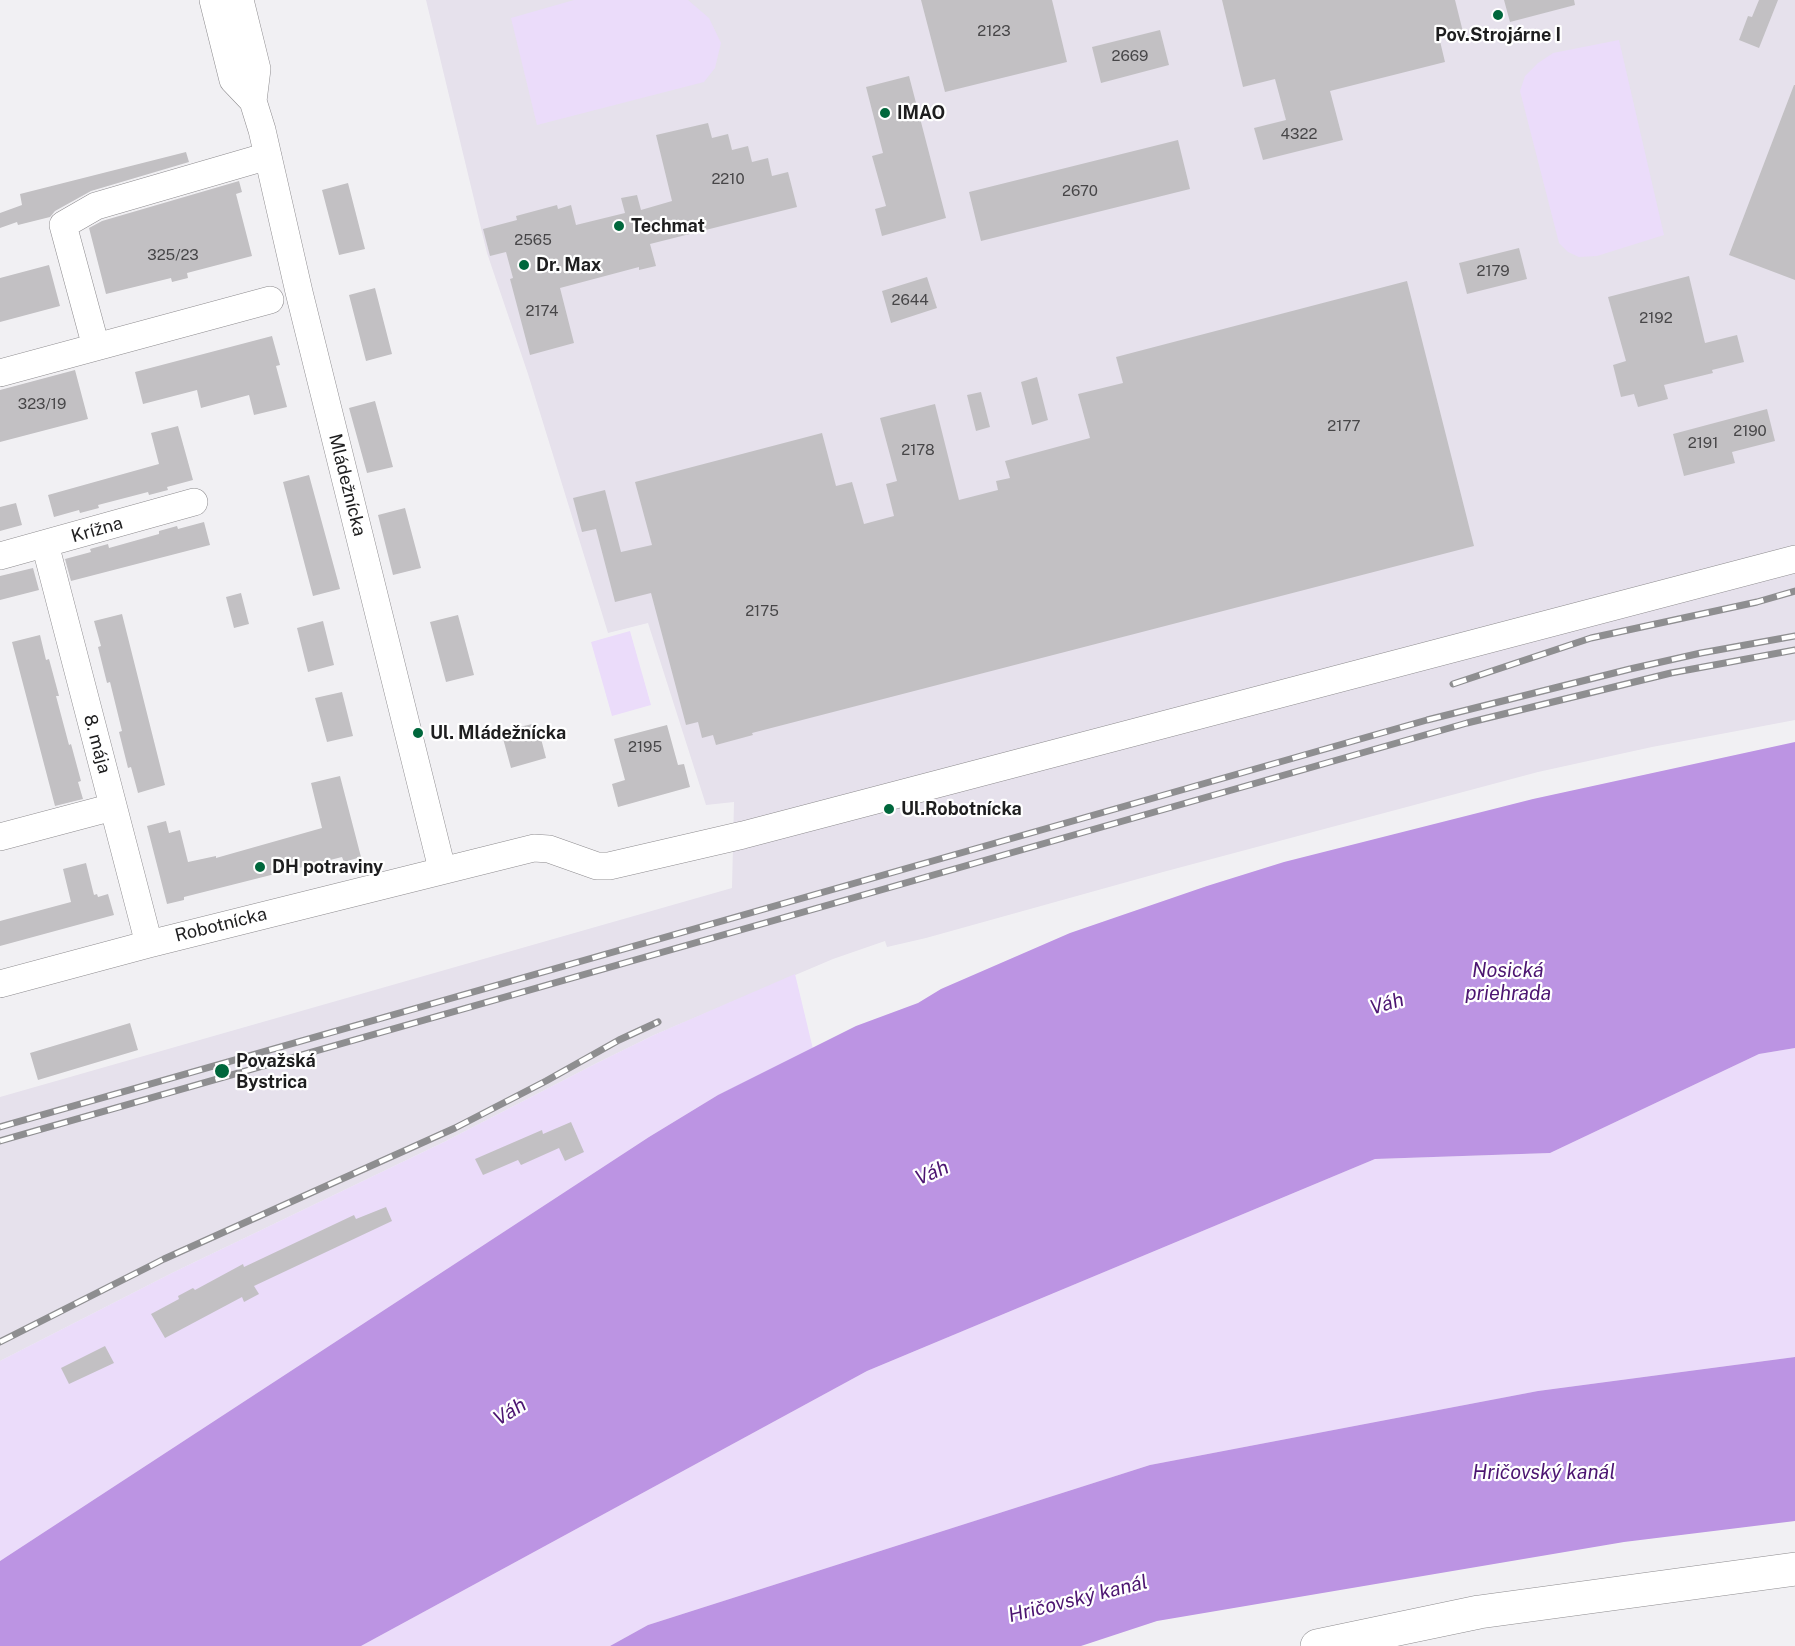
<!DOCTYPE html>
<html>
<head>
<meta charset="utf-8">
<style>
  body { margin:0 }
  canvas { display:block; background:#f1f0f3 }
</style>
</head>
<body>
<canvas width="1795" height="1646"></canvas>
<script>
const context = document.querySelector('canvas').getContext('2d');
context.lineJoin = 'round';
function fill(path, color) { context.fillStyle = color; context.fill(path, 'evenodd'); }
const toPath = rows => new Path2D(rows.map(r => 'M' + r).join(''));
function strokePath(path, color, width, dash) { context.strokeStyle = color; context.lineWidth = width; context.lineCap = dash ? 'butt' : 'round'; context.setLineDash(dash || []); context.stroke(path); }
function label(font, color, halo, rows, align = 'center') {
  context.font = font + ' "Public Sans",sans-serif'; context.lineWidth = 4.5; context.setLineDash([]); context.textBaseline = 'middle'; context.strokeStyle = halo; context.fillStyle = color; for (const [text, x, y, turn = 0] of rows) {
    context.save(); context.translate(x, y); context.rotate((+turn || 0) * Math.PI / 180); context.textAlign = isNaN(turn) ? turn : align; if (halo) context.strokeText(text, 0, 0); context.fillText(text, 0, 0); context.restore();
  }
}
fill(toPath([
  [426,0,1795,0,1795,720,1652,747,1538,772,1163,872,926,938,887,947,885,941,833,959,654,1035,595,1064,444,1142,172,1273,0,1361,0,1097,732,888,734,802,706,805,648,623,608,633,528,374,487,253]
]), '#e6e1ec');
fill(toPath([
  [574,0,688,0,709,18,721,43,715,68,704,82,537,125,511,18],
  [1619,40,1664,235,1597,256,1579,257,1568,252,1559,243,1520,91,1525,76,1538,63,1553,53],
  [630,631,651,705,612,716,591,642],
  [795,974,813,1049,718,1095,649,1137,0,1561,0,1361,172,1273,444,1142,595,1064,654,1035],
  [1795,1048,1795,1357,1538,1391,1150,1465,648,1625,610,1646,361,1646,867,1371,1375,1159,1550,1153,1759,1054]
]), '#ebdcfa');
fill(toPath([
  [1795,742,1795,1048,1759,1054,1550,1153,1375,1159,867,1371,361,1646,0,1646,0,1561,649,1137,718,1095,856,1026,918,1003,941,989,1070,933,1207,886,1284,862,1533,799],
  [1795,1357,1795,1521,1624,1542,1157,1621,1081,1646,610,1646,648,1625,1150,1465,1538,1391]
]), '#bc94e3');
fill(toPath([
  [921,0,1052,0,1067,62,945,92],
  [1222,0,1455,0,1463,32,1439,37,1445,62,1330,91,1343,140,1263,160,1254,128,1286,120,1275,79,1243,87],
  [1504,0,1574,0,1575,5,1510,22],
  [1759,0,1778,0,1759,48,1739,40,1748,16,1752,17],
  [1160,30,1169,65,1101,83,1092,47],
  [909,76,946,218,882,236,875,209,886,206,872,156,883,153,866,87],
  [1794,85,1795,85,1795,280,1729,255],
  [708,123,712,138,728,134,732,150,748,146,752,162,768,158,772,176,788,172,797,207,650,244,656,266,639,270,639,267,560,288,574,343,530,355,510,279,513,278,506,252,490,256,483,229,517,220,516,216,557,205,558,209,571,205,576,225,625,213,621,198,637,195,641,210,672,201,656,135],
  [1178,140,1190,189,981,241,969,192],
  [186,152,189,162,91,191,55,211,50,217,18,225,17,222,0,228,0,213,22,205,20,194],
  [239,181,242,192,236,194,252,256,187,273,188,278,172,282,171,278,106,294,89,228,102,221],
  [348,183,365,249,339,255,322,190],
  [1519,248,1527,279,1467,294,1459,263],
  [49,265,60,306,0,322,0,278],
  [1689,276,1705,343,1737,335,1744,362,1712,370,1713,373,1664,385,1668,399,1638,407,1634,394,1621,397,1613,365,1626,361,1608,297],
  [927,277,937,308,891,323,882,291],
  [1407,281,1474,546,752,733,753,735,716,745,713,735,702,738,698,722,686,725,651,593,615,602,596,529,582,532,573,498,605,490,621,552,652,545,635,482,822,433,836,486,852,482,864,524,894,516,886,484,897,481,880,418,935,404,959,500,998,490,996,481,1010,478,1005,461,1090,438,1078,394,1123,383,1116,357],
  [375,288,392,354,366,361,349,295],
  [272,336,280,365,276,366,287,407,254,415,249,395,201,408,197,390,143,404,135,372],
  [75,370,88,419,0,442,0,390],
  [1037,377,1048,420,1032,425,1021,382],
  [981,392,990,427,976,431,967,395],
  [375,401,393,467,367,473,349,408],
  [1767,409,1775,441,1732,452,1735,463,1684,476,1673,434],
  [178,426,193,480,167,487,168,490,149,495,148,492,98,505,99,508,80,513,79,510,54,517,48,495,159,464,151,433],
  [309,475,340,589,313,596,283,482],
  [16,503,22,525,0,531,0,507],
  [405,508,421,568,393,575,378,515],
  [204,522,210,545,71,581,65,559,91,552,90,549,108,544,109,548,159,534,159,531,177,526,178,529],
  [33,568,39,590,0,600,0,576],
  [241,593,249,624,234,628,226,597],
  [122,614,165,785,138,793,131,767,128,768,119,732,122,731,110,682,107,683,98,647,101,646,94,621],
  [458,615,474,675,446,682,430,622],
  [323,621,334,665,308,672,297,628],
  [40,635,46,660,49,659,59,696,56,696,69,745,71,744,81,781,78,782,83,799,55,806,12,642],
  [342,692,353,736,327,742,315,698],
  [537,723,546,758,511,768,501,731],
  [667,725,678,765,684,764,690,787,618,807,612,784,625,780,614,739],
  [340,776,361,857,344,862,342,857,184,897,184,900,167,904,147,826,166,821,169,833,180,830,188,862,216,856,216,858,322,828,311,783],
  [86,863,94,895,97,894,98,897,108,894,114,915,0,946,0,921,71,902,63,869],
  [130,1023,138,1050,38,1080,30,1053],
  [571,1122,584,1152,565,1161,559,1148,521,1165,518,1160,483,1175,475,1159,542,1130,543,1134],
  [386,1207,392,1221,254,1286,259,1294,244,1302,242,1297,165,1338,151,1314,179,1299,178,1296,193,1288,195,1290,243,1264,244,1267,354,1215,356,1219],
  [105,1346,114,1363,69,1384,61,1368]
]), '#c2c0c3');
const minor = toPath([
  [213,0,233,80,253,101,262,130,299,292,442,869],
  [240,0,257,69,253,101],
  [96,347,63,225,96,206,268,156],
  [0,373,270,300],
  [45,544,149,944],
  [0,556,194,502],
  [0,837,113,807],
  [0,984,149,944,534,848,549,849,597,866,609,866,743,835,1795,559]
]);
const major = toPath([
  [1317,1646,1479,1612,1795,1569]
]);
strokePath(minor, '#8e8c8f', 28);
strokePath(major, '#8e8c8f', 34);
strokePath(minor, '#fff', 27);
strokePath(major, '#fff', 33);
const rail = toPath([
  [1453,684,1591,638,1757,602,1795,591],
  [0,1127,1427,720,1630,669,1701,653,1795,636],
  [0,1141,1467,723,1671,673,1795,650],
  [0,1342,164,1259,455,1128,546,1081,619,1040,658,1022]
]);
strokePath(rail, '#8e8e90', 7);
strokePath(rail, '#fff', 4.5, [14]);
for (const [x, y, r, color] of [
  [1498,15,6,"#00673c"],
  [885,113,6,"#00673c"],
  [619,226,6,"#00673c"],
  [524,265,6,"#00673c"],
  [418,733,6,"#00673c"],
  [889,809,6,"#00673c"],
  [260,867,6,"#00673c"],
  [222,1071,8,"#00673c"]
]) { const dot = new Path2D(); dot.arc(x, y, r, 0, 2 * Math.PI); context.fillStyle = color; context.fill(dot); strokePath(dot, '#fff', 2); }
label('15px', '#474648', null, [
  ["2123",994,31],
  ["2669",1130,56],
  ["4322",1299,134],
  ["2210",728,179],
  ["2670",1080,191],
  ["2565",533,240],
  ["325/23",173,255],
  ["2179",1493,271],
  ["2644",910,300],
  ["2174",542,311],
  ["2192",1656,318],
  ["323/19",42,404],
  ["2177",1344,426],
  ["2190",1750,431],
  ["2191",1703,443],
  ["2178",918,450],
  ["2175",762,611],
  ["2195",645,747]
]);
label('bold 18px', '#1e1e1f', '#fff', [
  ["Pov.Strojárne I",1498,35,"center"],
  ["IMAO",897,113],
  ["Techmat",631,226],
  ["Dr. Max",536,265],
  ["Ul. Mládežnícka",430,733],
  ["Ul.Robotnícka",901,809],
  ["DH potraviny",272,867],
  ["Považská",236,1061],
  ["Bystrica",236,1082]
], 'left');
label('18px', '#1e1e1f', '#fff', [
  ["Mládežnícka",347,485,76],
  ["Krížna",97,530,-16],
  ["8. mája",97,744,75],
  ["Robotnícka",221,925,-14]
]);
label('italic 20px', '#4c1571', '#fff', [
  ["Nosická",1508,971],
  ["priehrada",1508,994],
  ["Váh",1387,1004,-16],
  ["Váh",932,1173,-23],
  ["Váh",510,1412,-31],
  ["Hričovský kanál",1544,1473],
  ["Hričovský kanál",1078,1599,-14]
]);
</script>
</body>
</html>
